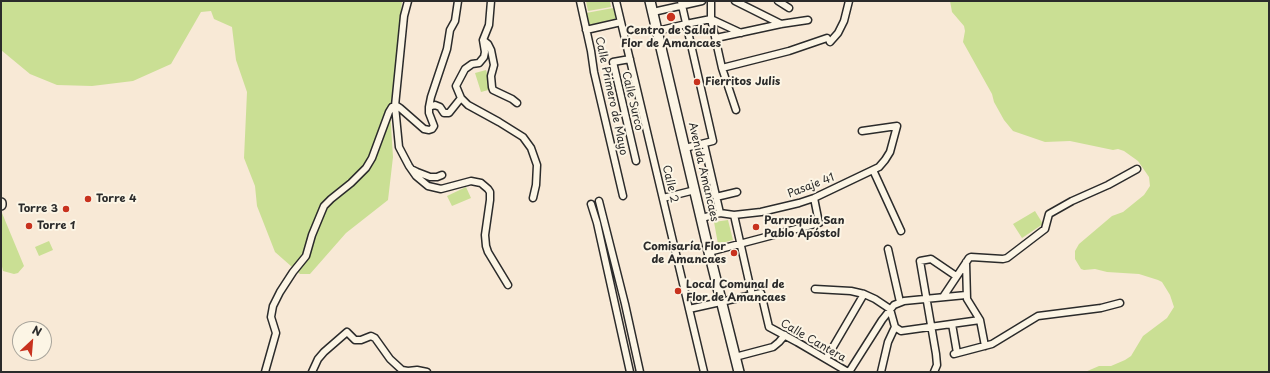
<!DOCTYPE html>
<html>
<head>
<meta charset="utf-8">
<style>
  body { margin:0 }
  #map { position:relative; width:1270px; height:373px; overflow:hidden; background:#f8e9d6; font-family:"Playpen Sans",sans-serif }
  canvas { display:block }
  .frame { position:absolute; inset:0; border:2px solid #2b2b2b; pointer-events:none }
  .north { position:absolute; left:12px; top:321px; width:40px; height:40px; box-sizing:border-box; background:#fcf5e5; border:1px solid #a8a49b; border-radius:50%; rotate:26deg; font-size:11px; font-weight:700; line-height:16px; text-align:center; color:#2b2b2b }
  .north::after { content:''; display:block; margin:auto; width:14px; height:18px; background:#c8321e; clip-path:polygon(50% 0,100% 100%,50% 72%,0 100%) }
</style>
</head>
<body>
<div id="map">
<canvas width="1270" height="373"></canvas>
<div class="frame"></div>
<div class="north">N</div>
</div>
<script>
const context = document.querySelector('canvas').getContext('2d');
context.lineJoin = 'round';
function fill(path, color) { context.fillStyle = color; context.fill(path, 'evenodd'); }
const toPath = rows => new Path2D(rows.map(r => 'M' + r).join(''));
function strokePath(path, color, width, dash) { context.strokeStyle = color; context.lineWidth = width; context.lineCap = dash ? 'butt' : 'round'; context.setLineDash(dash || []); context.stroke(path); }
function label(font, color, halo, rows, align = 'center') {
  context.font = font + ' "Playpen Sans",sans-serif'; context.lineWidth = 4; context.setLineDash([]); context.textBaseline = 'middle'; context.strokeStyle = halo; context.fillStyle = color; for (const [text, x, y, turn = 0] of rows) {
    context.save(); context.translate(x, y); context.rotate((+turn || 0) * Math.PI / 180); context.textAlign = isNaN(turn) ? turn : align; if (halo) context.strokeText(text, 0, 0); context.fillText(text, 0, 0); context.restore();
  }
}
fill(toPath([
  [1,1,402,1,394,86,390,110,393,157,388,200,346,233,310,274,300,274,275,252,257,206,255,186,244,158,247,92,236,60,232,27,214,19,211,11,201,12,171,64,133,81,92,86,57,85,30,74,1,50],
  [586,1,610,1,611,7,588,11],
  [950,1,1269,1,1269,372,1085,372,1099,366,1111,366,1125,360,1131,356,1143,336,1167,318,1174,307,1170,295,1162,282,1158,280,1139,274,1107,272,1095,269,1084,270,1081,269,1075,259,1075,251,1079,244,1112,216,1123,212,1144,195,1150,186,1149,177,1138,161,1124,151,1118,149,1113,150,1070,141,1045,142,1013,131,1004,120,994,102,992,94,963,42,965,31,964,26,952,12],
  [613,8,616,18,615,19,589,25,586,13],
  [486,70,492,89,481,92,475,73],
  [466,187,471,198,452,206,447,196],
  [1035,211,1043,224,1022,238,1013,224],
  [1,213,2,213,24,266,18,273,14,274,3,271,1,262],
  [728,220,733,240,718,244,714,222],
  [49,241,53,250,39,256,35,247]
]), '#cadf94');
const street = toPath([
  [408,1,404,16,395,106,399,147,409,166,416,176,428,186,441,189,471,181,481,183,488,189,490,192,490,200,485,235,486,246,488,252,508,285],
  [491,1,489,25,483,40,488,44,491,50,494,65,491,76,492,87,493,90,512,99,517,103],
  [580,1,591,51,594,72,623,196],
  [616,1,704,372],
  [681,1,713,141,685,148],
  [711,1,711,19,722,68,736,110],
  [735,1,781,24],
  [778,1,789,8],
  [653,12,702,1],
  [586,30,621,22],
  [657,31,686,24,711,19,741,33],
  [716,38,781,24,808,20],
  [830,42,838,33,844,21,849,1],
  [630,59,613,62,636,161],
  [722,68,789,51,827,38],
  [461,98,468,105,499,122,523,137,531,148,537,165,536,185,533,198],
  [429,107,431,97,447,49,450,30,455,21,458,1],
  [704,144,720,213],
  [413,170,417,172,430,177,437,177,442,175],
  [873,170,901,231],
  [716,197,737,192],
  [663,198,695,190],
  [599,201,625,304,640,372],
  [591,204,597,223,630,372],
  [734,215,752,295],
  [702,218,720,213,734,215,761,212,799,203,814,198,879,167,885,160,890,152,897,126,862,131],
  [888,249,900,302],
  [709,252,819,223,814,198],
  [966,262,967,299,980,320,985,346],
  [815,289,851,291,864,294,875,299,890,309,895,327,888,342,881,372],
  [943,297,969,258,971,257,1003,259,1007,258,1045,229,1049,214,1072,201,1108,185,1137,169],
  [689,309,761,293,769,327,797,342,848,372],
  [952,324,957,353],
  [895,327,901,331,980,320],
  [954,354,992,344,1038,316,1101,308,1120,303],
  [735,357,773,347,779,342,785,335],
  [826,359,864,294],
  [265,372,276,333,271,317,273,306,280,292,293,272,306,256,312,235,324,206,331,199,351,183,366,168,372,158,389,112,392,107,397,106,400,108,424,129,429,130,432,129,434,126,429,113,429,107,435,105,440,107,444,113,449,113,461,98,456,86,465,69,472,64,479,63,484,57,485,52,483,40],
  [312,372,318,359,324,352,347,332,355,340,361,340,371,336,375,338,390,359,402,370,408,371,417,370,427,372],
  [849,372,882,320,894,305,904,301,966,295],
  [934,372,937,365,936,354,920,261,931,259,956,276]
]);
const secondary = toPath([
  [650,1,709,252,739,372],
  [1,203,1,205]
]);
strokePath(street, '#2b2b2b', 9);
strokePath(secondary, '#2b2b2b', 12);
strokePath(street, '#fcf5e5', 6);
strokePath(secondary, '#fcf5e5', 9);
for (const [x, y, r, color] of [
  [671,17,5,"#c8321e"],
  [697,82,4,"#c8321e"],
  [88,199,4,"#c8321e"],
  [66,209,4,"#c8321e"],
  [29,226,4,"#c8321e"],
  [756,227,4,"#c8321e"],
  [734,253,4,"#c8321e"],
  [678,291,4,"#c8321e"]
]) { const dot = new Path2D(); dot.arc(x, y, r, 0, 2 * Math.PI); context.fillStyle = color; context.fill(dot); strokePath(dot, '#fcf5e5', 1.5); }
label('bold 11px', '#2b2b2b', '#fcf5e5', [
  ["Centro de Salud",671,31,"center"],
  ["Flor de Amancaes",671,44,"center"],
  ["Fierritos Julis",705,82],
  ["Torre 4",96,199],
  ["Torre 3",58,209,"right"],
  ["Parroquia San",764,221],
  ["Pablo Apóstol",764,234],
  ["Torre 1",37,226],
  ["Comisaría Flor",726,247,"right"],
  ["de Amancaes",726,260,"right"],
  ["Local Comunal de",686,285],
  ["Flor de Amancaes",686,298]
], 'left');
label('11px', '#2b2b2b', '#fcf5e5', [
  ["Calle Primero de Mayo",611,96,78],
  ["Calle Surco",632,101,77],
  ["Avenida Amancaes",703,172,77],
  ["Calle 2",670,184,77],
  ["Pasaje 41",811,186,-21],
  ["Calle Cantera",813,341,30]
]);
</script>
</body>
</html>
